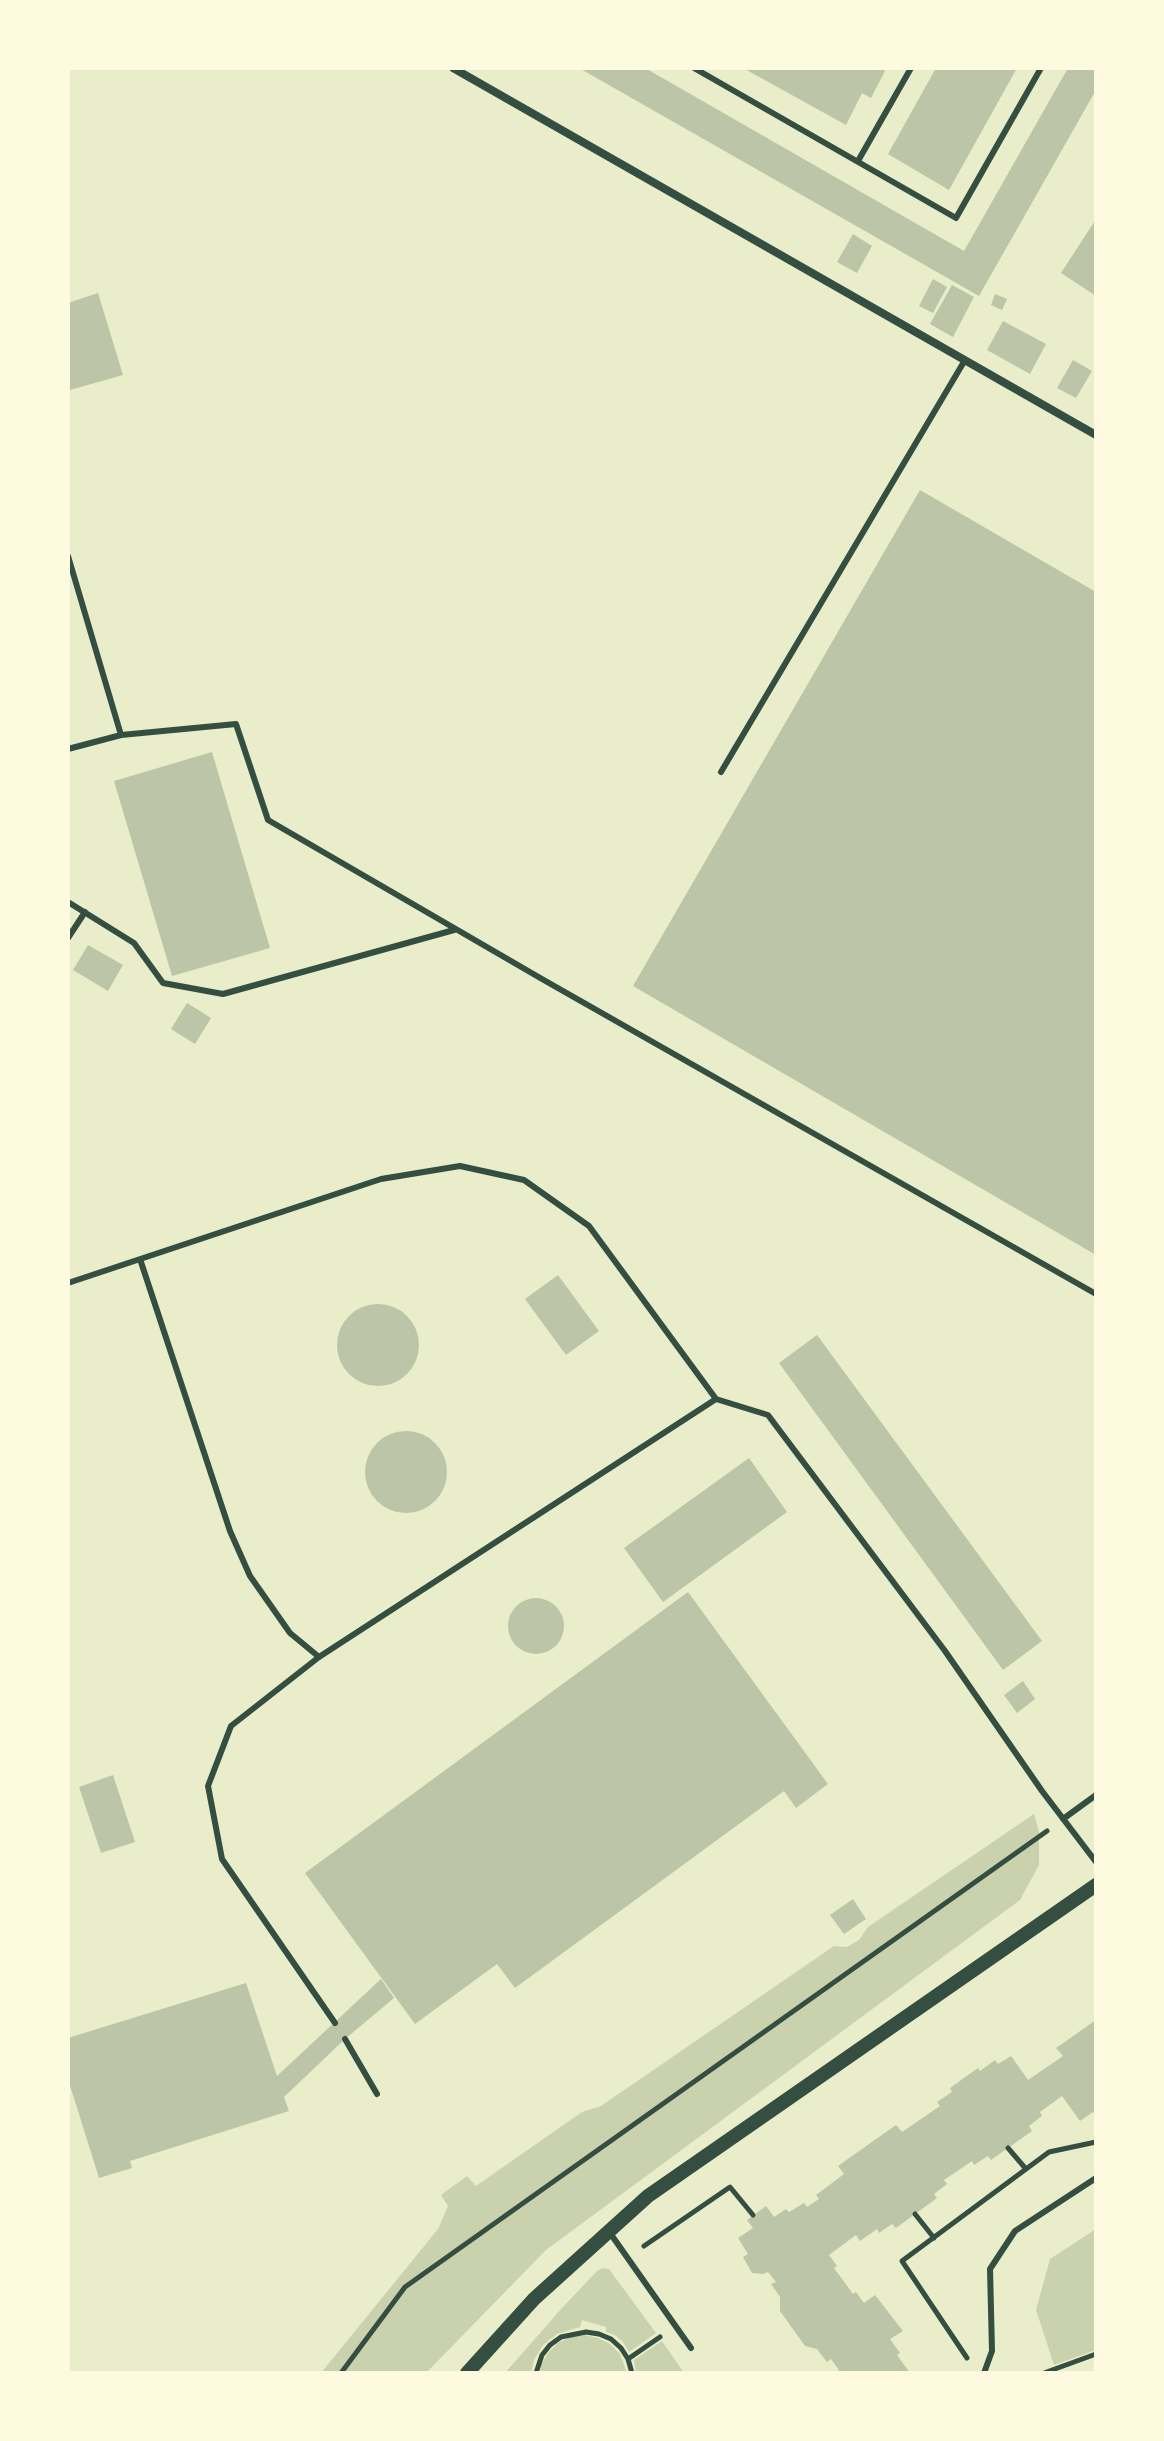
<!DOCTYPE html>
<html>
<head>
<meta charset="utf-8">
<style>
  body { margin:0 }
  #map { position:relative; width:1164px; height:2441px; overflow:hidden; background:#e9edc9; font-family:"PT Sans",sans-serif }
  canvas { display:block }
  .frame { position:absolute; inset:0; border:70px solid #fefae0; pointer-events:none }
</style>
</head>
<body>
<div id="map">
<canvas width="1164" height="2441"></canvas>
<div class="frame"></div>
</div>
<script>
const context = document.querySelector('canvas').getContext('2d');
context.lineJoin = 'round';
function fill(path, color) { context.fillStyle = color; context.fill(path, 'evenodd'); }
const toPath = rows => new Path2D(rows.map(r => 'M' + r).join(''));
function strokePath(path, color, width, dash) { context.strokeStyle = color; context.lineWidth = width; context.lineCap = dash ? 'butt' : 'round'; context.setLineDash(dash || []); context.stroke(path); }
fill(toPath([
  [1034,1814,1039,1832,1039,1865,1020,1900,546,2250,426,2373,321,2373,438,2229,448,2206,441,2195,467,2176,476,2186,582,2112,601,2106,834,1946,847,1947,859,1940,868,1927],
  [1096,2229,1096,2350,1054,2365,1036,2310,1050,2259],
  [603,2268,609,2269,656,2333,629,2352,623,2342,615,2335,606,2332,606,2327,582,2320,580,2327,557,2334,543,2345,534,2360,531,2373,505,2373,562,2308,597,2271],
  [584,2335,598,2338,610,2344,620,2354,627,2373,540,2373,541,2365,548,2353,558,2343,571,2337],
  [662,2341,684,2373,636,2373,634,2360]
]), '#cad2ad');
fill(toPath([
  [579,68,645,68,964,251,1068,68,1096,68,1096,90,979,296],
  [743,68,880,68,885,71,871,98,862,93,846,125],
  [936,68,1017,68,949,190,888,154],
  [1096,219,1096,296,1061,273],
  [853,234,872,246,857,273,837,262],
  [933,279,947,287,933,313,919,306],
  [952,285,974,297,953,337,930,324],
  [98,293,123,375,70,390,68,383,68,303],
  [995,294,1007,299,1002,310,991,305],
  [1003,321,1046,344,1030,374,987,350],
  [1073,360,1092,371,1076,398,1057,388],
  [920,490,1096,592,1096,1255,633,986],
  [212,752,270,948,172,976,114,781],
  [88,945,123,965,108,991,73,970],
  [187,1003,211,1018,195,1044,171,1029],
  [558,1275,599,1331,566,1355,525,1299],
  '337 1345a41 41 0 1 1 82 0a41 41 0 1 1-82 0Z',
  [817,1335,1042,1641,1003,1670,779,1363],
  '365 1472a41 41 0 1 1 82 0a41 41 0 1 1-82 0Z',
  [749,1458,787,1512,663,1602,624,1548],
  [688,1592,828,1784,796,1808,784,1791,515,1988,497,1964,415,2024,305,1873],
  '508 1626a28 28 0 1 1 56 0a28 28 0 1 1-56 0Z',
  [1023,1681,1035,1699,1017,1713,1004,1695],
  [113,1775,135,1842,101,1853,79,1787],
  [853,1899,866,1919,844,1934,830,1915],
  [381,1979,394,1998,345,2039,284,2097,289,2111,130,2161,132,2168,99,2178,68,2079,68,2038,246,1983,277,2076],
  [1096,2020,1096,2115,1093,2112,1080,2121,1062,2096,1040,2112,1042,2116,1029,2126,1032,2131,991,2160,988,2156,974,2165,972,2161,944,2180,947,2184,934,2194,937,2198,896,2228,892,2224,879,2233,877,2229,860,2241,856,2235,829,2255,837,2266,834,2268,853,2294,856,2292,864,2303,875,2295,903,2331,890,2339,900,2353,897,2355,910,2373,834,2373,839,2370,831,2359,827,2362,817,2349,805,2346,780,2311,780,2297,771,2284,776,2282,768,2272,763,2274,752,2273,743,2257,748,2254,738,2238,753,2228,747,2220,766,2206,774,2217,786,2209,789,2212,804,2203,807,2207,819,2199,816,2195,844,2174,838,2166,896,2125,902,2132,940,2106,937,2102,952,2092,950,2088,978,2068,980,2071,995,2060,998,2064,1011,2056,1028,2080,1063,2056,1056,2048]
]), '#bcc5a7');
strokePath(toPath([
  [1008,2148,1026,2169],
  [915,2214,934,2238],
  [644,2246,730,2187,753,2215],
  [967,2358,902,2261,1049,2152,1096,2142],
  [628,2359,660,2337],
  [341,2373,405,2287,1047,1831],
  [536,2373,542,2355,550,2345,561,2337,586,2332,599,2334,611,2339,621,2348,628,2359,632,2373],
  [1044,2373,1096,2354]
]), '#344e41', 5);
strokePath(toPath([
  [694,68,956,218,1041,68],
  [858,161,911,68],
  [68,556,121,735],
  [68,749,121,735,236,724,268,820,542,979,1096,1294],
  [721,772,965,360],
  [68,902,134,943,163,983,223,994,454,930],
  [68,938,85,912],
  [140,1259,230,1531,250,1576,290,1633,319,1657],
  [68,1283,381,1179,460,1166,524,1180,589,1226,716,1399],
  [1063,1819,1096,1795],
  [335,2023,222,1859,208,1786,231,1726,319,1657,716,1399,768,1415,945,1651,1042,1791,1096,1862],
  [345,2039,377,2094],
  [610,2233,691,2348],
  [984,2373,992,2351,990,2269,1015,2231,1096,2178]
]), '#344e41', 6);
strokePath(toPath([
  [453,68,1096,435]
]), '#344e41', 8);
strokePath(toPath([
  [467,2373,534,2299,648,2196,1096,1885]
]), '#344e41', 14);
</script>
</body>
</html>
